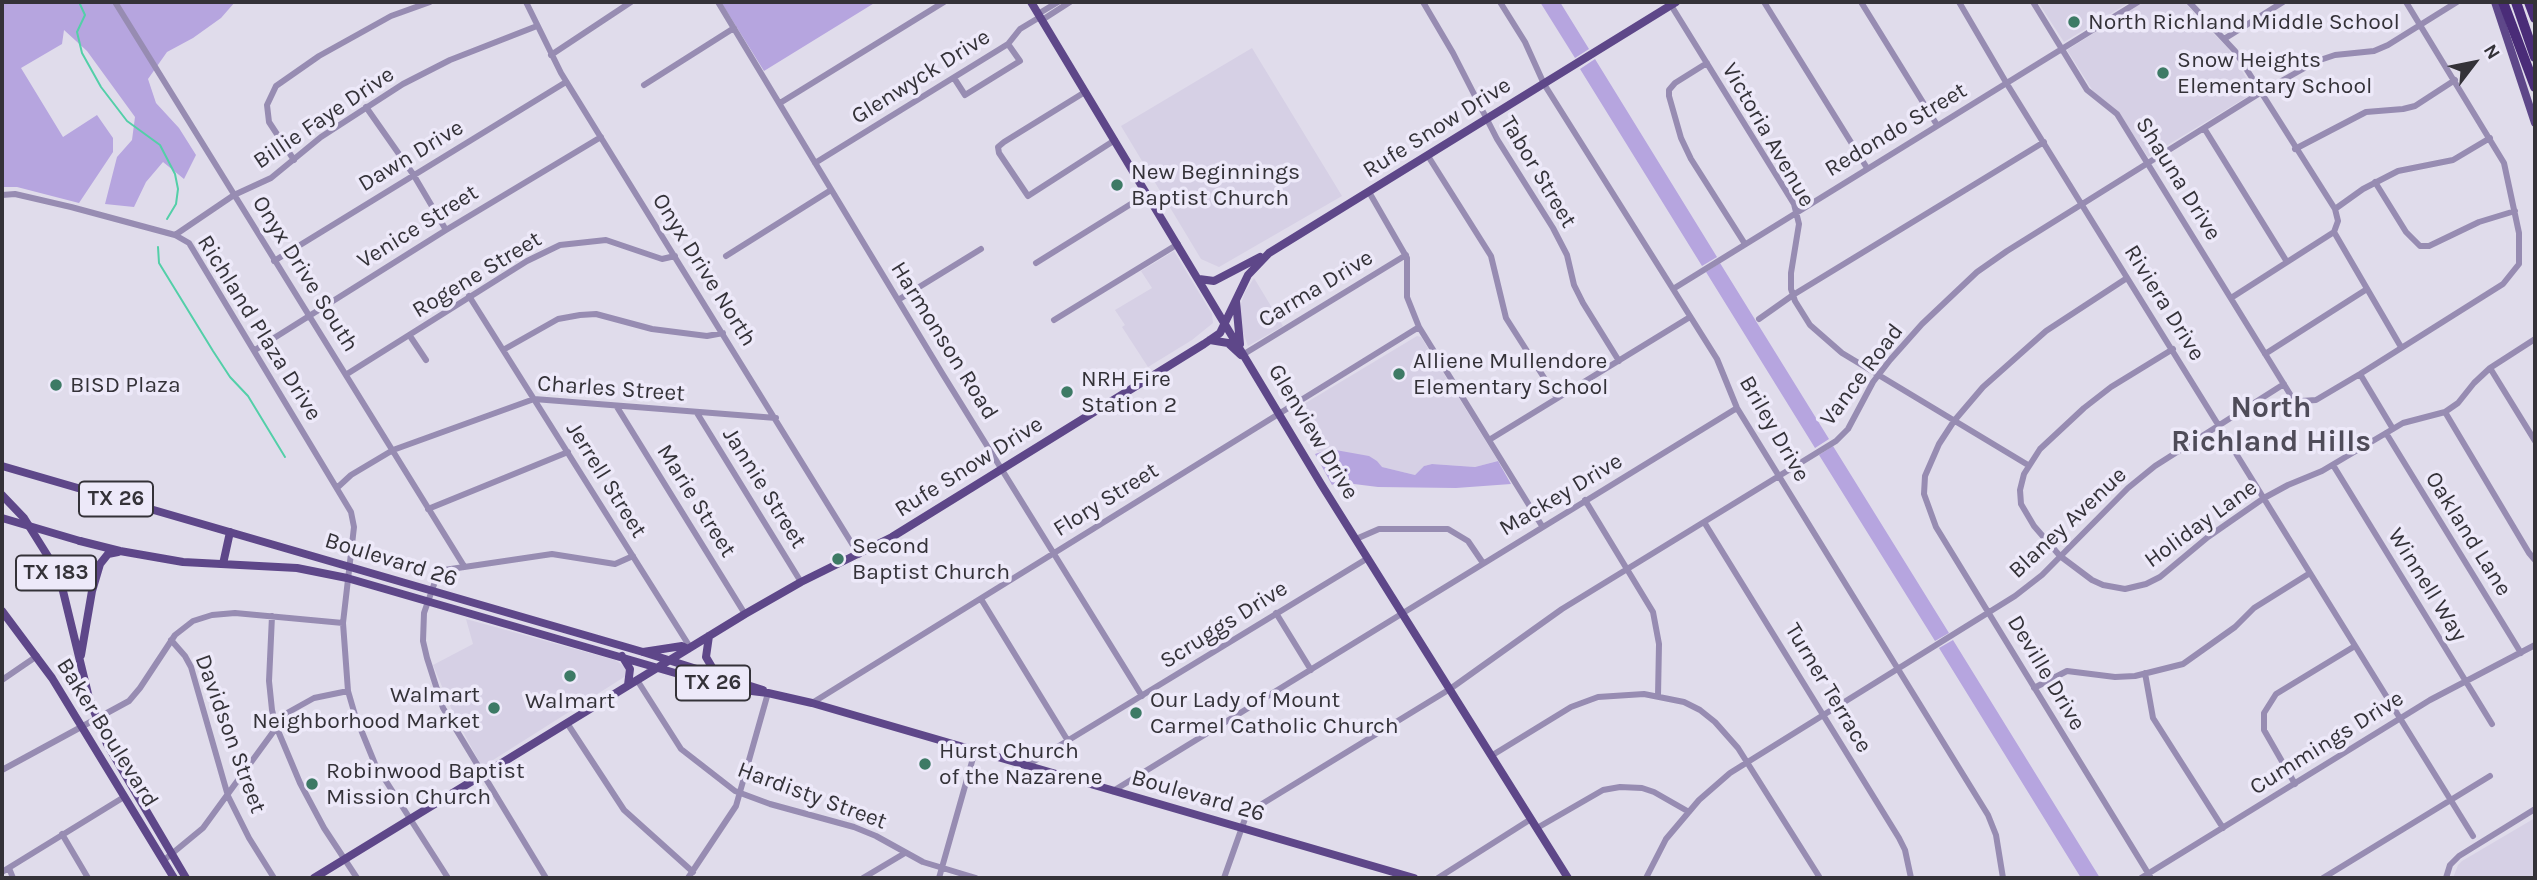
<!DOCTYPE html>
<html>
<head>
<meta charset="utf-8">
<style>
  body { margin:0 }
  #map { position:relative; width:2537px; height:880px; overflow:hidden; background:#e0dceb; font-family:Karla,sans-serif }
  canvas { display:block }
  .frame { position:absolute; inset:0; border:4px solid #343238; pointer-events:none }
  .north { position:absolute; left:2439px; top:28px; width:70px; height:70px; -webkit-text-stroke:5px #ede9f9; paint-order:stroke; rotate:58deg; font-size:19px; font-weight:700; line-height:28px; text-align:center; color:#343238 }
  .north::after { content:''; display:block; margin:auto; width:24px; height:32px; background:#343238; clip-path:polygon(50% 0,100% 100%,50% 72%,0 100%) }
</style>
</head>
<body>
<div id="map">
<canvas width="2537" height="880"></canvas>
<div class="frame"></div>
<div class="north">N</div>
</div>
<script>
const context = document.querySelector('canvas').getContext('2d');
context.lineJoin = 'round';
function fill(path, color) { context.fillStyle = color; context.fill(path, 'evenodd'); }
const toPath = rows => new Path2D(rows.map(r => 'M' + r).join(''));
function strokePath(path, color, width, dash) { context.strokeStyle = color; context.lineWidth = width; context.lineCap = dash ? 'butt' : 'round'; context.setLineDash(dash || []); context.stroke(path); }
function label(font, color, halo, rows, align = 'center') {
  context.font = font + ' Karla,sans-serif'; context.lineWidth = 7; context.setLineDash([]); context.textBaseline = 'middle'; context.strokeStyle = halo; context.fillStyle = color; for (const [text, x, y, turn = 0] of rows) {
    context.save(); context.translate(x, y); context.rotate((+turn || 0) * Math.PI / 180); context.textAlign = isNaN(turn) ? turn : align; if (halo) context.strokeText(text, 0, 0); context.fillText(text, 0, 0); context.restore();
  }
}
fill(toPath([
  [2038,2,2130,2,2064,42],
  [2143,2,2185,2,2196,16,2228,48,2255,92,2148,157,2121,116,2093,91,2067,50],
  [1252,48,1342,196,1219,267,1201,259,1121,126],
  [1174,251,1212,314,1213,323,1192,340,1148,367,1122,327,1125,325,1115,310,1152,288,1141,271],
  [1254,278,1283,326,1248,346,1242,330,1239,310,1245,292],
  [1417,336,1421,337,1498,461,1475,467,1432,464,1424,466,1415,475,1381,467,1377,461,1330,449,1318,452,1306,436,1294,410],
  [466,619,615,660,625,667,629,674,482,767,454,715,433,665,473,644],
  [2535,818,2535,878,2453,878,2458,865,2462,861]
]), '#d6d0e5');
fill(toPath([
  [2,2,235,2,221,18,193,38,167,52,148,79,156,103,179,128,196,155,184,179,163,162,146,182,134,207,105,204,117,157,132,140,135,117,87,51,64,30,62,44,21,68,63,137,97,115,113,138,113,152,79,203,17,187,2,187],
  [721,2,876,2,764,71],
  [1540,2,1560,2,1589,49,1575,58],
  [1595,59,1717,257,1702,266,1580,69],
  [1720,263,1829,439,1815,448,1706,272],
  [1833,446,1949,633,1935,641,1819,455],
  [1330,449,1369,456,1377,461,1382,467,1415,475,1424,466,1432,464,1475,467,1498,461,1511,484,1456,488,1378,487,1338,482,1332,485,1315,454],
  [1953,640,2100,878,2081,878,1939,648]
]), '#b6a5df');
strokePath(toPath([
  [79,2,85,15,77,32,82,53,101,87,127,121,160,145,175,174,178,189,176,204,167,219],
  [158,247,159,263,213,351,230,377,248,396,285,457]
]), '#53cfa8', 2);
strokePath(toPath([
  [115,2,464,566],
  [526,2,561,73,859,555],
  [718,2,942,373,1142,696],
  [1423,2,1453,53,1497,139,1553,228,1567,255,1574,285,1583,303,1619,361],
  [1500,2,1525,42,1544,84,1717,359,1737,408,1988,815,1996,835,2003,878],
  [1669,2,1794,204,1799,224,1791,273,1791,289,1795,301,1810,325,1842,353,2028,465],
  [1764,2,1867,168],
  [1861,2,1937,125],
  [1959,2,2007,84,2473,836],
  [2033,2,2087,90,2117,114,2293,399,2301,401,2316,400,2360,374,2503,284,2519,264,2519,233,2504,163,2406,2],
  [2189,2,2235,51,2335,209,2338,221,2334,232,2401,347],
  [1038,14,1058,2],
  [1042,20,1070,2],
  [2224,39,2283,2],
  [551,55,631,2],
  [1707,63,1675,83,1669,90,1669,96,1681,138,1691,159,1745,244],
  [954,78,965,95,1020,61,1008,44],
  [644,85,734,28],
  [1085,92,1004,142,998,147,999,153,1028,196,1115,140],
  [780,103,944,2],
  [366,107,413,174,446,230],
  [2204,128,2287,262],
  [2295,149,2366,112,2403,109,2415,106,2455,80],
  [1428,156,1491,256,1506,318,1557,398],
  [294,160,269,122,267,105,276,86,319,56,391,16,430,2],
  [815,163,1008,44,1020,29,1040,17],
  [2375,182,2406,232,2420,246,2429,246,2479,222,2515,211],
  [1369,192,1407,258,1407,297,1419,327,1542,526],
  [2,195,15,194,71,207,175,235,189,243,351,512,354,527,343,623,348,691,355,715,375,764,448,878],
  [2335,209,2363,189,2398,171,2453,160,2490,138],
  [175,235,234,195,271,178,321,137,403,84,450,60,537,26],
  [726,256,831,190],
  [274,261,566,82],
  [1036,263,1147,194],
  [2127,278,2046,331,1983,387,1954,421,1939,444,1925,476,1924,494,1936,527,2151,878],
  [1673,289,2138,2],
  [469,296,690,647],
  [2231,298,2334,232],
  [898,300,981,249],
  [1759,319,1793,295,2044,142],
  [1054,320,1178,244],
  [410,336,426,360],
  [2173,349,2111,387,2084,408,2040,449,2024,474,2020,490,2021,504,2034,526,2060,556,2092,580,2103,585,2125,589,2146,584,2160,577,2208,537,2264,498,2288,485,2322,471,2403,423,2445,412,2458,403,2474,383,2490,368,2535,339],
  [255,350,446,230,601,137],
  [503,350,558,319,580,315,596,314,652,329,707,336,723,333],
  [1244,354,1406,255],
  [2265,354,2367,289],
  [2490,368,2535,441],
  [347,374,527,261,560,245,606,240,662,259,675,256],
  [2360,374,2393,429],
  [617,407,745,614],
  [2445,412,2529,553,2535,560],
  [697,413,801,582],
  [2386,433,2521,653],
  [1489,440,1690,317],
  [2333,465,2492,724],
  [338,487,351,475,393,450,534,399,776,418],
  [1585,500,1653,612,1659,644,1658,696],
  [428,509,568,452],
  [1704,522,1899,838,1905,850,1911,878],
  [1356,539,1379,529,1448,529,1468,541,1483,563],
  [981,599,1068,741],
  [1276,613,1311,670],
  [272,616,269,681,272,710,276,726,300,783,324,828,357,878],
  [171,640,185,656,191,667,228,796,249,838,274,878],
  [2145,673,2153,718,2223,828],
  [2,680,37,656],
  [637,680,681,749,735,791,770,804,854,827,876,836,923,862,976,878],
  [2034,688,2067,671,2115,677,2135,676,2183,664,2235,627,2254,608,2310,573],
  [812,703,1419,327],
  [567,723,624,810,693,872],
  [1491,756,1571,707,1598,697,1644,694,1684,702,1700,710,1715,722,1738,748,1820,878],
  [1026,766,1368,558],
  [2,770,129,701,140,688,175,635,193,621,212,615,235,613,343,623],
  [2295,784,2264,730,2264,713,2276,694,2355,646],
  [1113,791,1737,408],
  [1537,828,1603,790,1620,787,1642,788,1654,792,1689,812],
  [62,834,88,878],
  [163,861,203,828,287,713,314,698,348,691],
  [9,868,13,878],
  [2,872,124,797],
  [546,878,443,708,427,658,423,641,424,613,437,576,444,570,552,554,615,564,633,556],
  [688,878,736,806,768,693],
  [863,878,905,853],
  [939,878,975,751],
  [1224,878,1246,816,1257,807,1450,689,1562,609,1836,441,1848,429,1873,382,1890,360,1922,324,1977,272,2007,251,2260,93,2317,61,2335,55,2374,51,2388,45,2457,2],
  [1438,878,1531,819],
  [1646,878,1666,839,1699,800,1730,773,2015,596,2042,575,2128,488,2155,466,2284,384],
  [2141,878,2430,700,2535,645],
  [2323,878,2490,776],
  [2446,878,2450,865,2459,856,2535,809]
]), '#978cb2', 6);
strokePath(toPath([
  [1031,2,1321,484,1568,878],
  [2495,2,2535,123],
  [1199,279,1214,281,1260,257],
  [1236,301,1240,344],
  [1210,340,1228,343,1241,355],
  [2,466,643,652,763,690],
  [2,495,24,518,54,566,63,591,89,698,107,744,186,878],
  [80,541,120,551,183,562,297,568,347,578,727,688,768,693,812,703,1414,878],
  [223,564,230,532],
  [2,611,52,678,174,878],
  [709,636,706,657,716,674],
  [643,652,682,646,688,649],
  [81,655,92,591,100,564,108,554,118,552],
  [622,656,630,669,628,685],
  [314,878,745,614,801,582,892,537,1204,344,1220,333,1248,275,1269,253,1676,2]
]), '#5e4789', 8);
strokePath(toPath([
  [2503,2,2535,87],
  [2516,2,2535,57],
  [2529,2,2535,18]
]), '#4a2c78', 10);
strokePath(toPath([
  [2,518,80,541]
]), '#5e4789', 8);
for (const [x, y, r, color] of [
  [2074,22,7,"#3d7a65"],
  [2163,73,7,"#3d7a65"],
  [1117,185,7,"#3d7a65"],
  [1399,374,7,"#3d7a65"],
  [56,385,7,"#3d7a65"],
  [1067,392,7,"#3d7a65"],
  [838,559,7,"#3d7a65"],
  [570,676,7,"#3d7a65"],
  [494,708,7,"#3d7a65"],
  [1136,713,7,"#3d7a65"],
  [925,764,7,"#3d7a65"],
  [312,784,7,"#3d7a65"]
]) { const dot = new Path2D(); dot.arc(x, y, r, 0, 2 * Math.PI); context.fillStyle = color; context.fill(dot); strokePath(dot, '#ede9f9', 2.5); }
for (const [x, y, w] of [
  [116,499,74],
  [56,573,80],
  [713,683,74]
]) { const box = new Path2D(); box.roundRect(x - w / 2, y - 17.5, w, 35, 5); context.fillStyle = '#ede9f9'; context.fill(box); strokePath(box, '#343238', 2); }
label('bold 21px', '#343238', null, [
  ["TX 26",116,499],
  ["TX 183",56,573],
  ["TX 26",713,683]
]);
label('23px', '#343238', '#ede9f9', [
  ["North Richland Middle School",2088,22],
  ["Snow Heights",2177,60],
  ["Elementary School",2177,86],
  ["New Beginnings",1131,172],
  ["Baptist Church",1131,198],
  ["Alliene Mullendore",1413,361],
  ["Elementary School",1413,387],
  ["NRH Fire",1081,379],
  ["Station 2",1081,405],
  ["BISD Plaza",70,385],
  ["Second",852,546],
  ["Baptist Church",852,572],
  ["Walmart",480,695,"right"],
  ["Neighborhood Market",480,721,"right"],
  ["Our Lady of Mount",1150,700],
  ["Carmel Catholic Church",1150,726],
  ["Walmart",570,701,"center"],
  ["Hurst Church",939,751],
  ["of the Nazarene",939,777],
  ["Robinwood Baptist",326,771],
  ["Mission Church",326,797]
], 'left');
label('23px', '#343238', '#ede9f9', [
  ["Glenwyck Drive",921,77,-32],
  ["Billie Faye Drive",324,118,-34],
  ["Rufe Snow Drive",1437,128,-32],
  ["Redondo Street",1896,130,-31],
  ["Victoria Avenue",1768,135,60],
  ["Dawn Drive",411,156,-31],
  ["Tabor Street",1538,172,59],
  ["Shauna Drive",2178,179,58],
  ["Venice Street",418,227,-32],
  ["Onyx Drive North",704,270,58],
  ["Onyx Drive South",305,274,58],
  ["Rogene Street",477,275,-31],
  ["Carma Drive",1316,289,-31],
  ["Riviera Drive",2164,303,58],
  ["Richland Plaza Drive",259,328,58],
  ["Harmonson Road",944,341,58],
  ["Vance Road",1862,375,-53],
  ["Charles Street",611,389,4],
  ["Briley Drive",1774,429,60],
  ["Glenview Drive",1313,432,59],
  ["Rufe Snow Drive",969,467,-32],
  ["Jerrell Street",606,480,58],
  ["Jannie Street",764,488,58],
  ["Mackey Drive",1561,495,-31],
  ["Flory Street",1106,500,-32],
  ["Marie Street",696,501,58],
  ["Blaney Avenue",2068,523,-43],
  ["Holiday Lane",2201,524,-36],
  ["Oakland Lane",2468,534,58],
  ["Boulevard 26",391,560,17],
  ["Winnell Way",2427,585,58],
  ["Scruggs Drive",1224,625,-32],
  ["Deville Drive",2046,673,59],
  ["Turner Terrace",1828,688,59],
  ["Baker Boulevard",107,733,58],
  ["Davidson Street",230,734,70],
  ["Cummings Drive",2327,743,-32],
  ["Hardisty Street",812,796,20],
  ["Boulevard 26",1198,796,16]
]);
label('bold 30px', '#4f4c59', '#ede9f9', [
  ["North",2271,408],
  ["Richland Hills",2271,442]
]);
</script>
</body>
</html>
